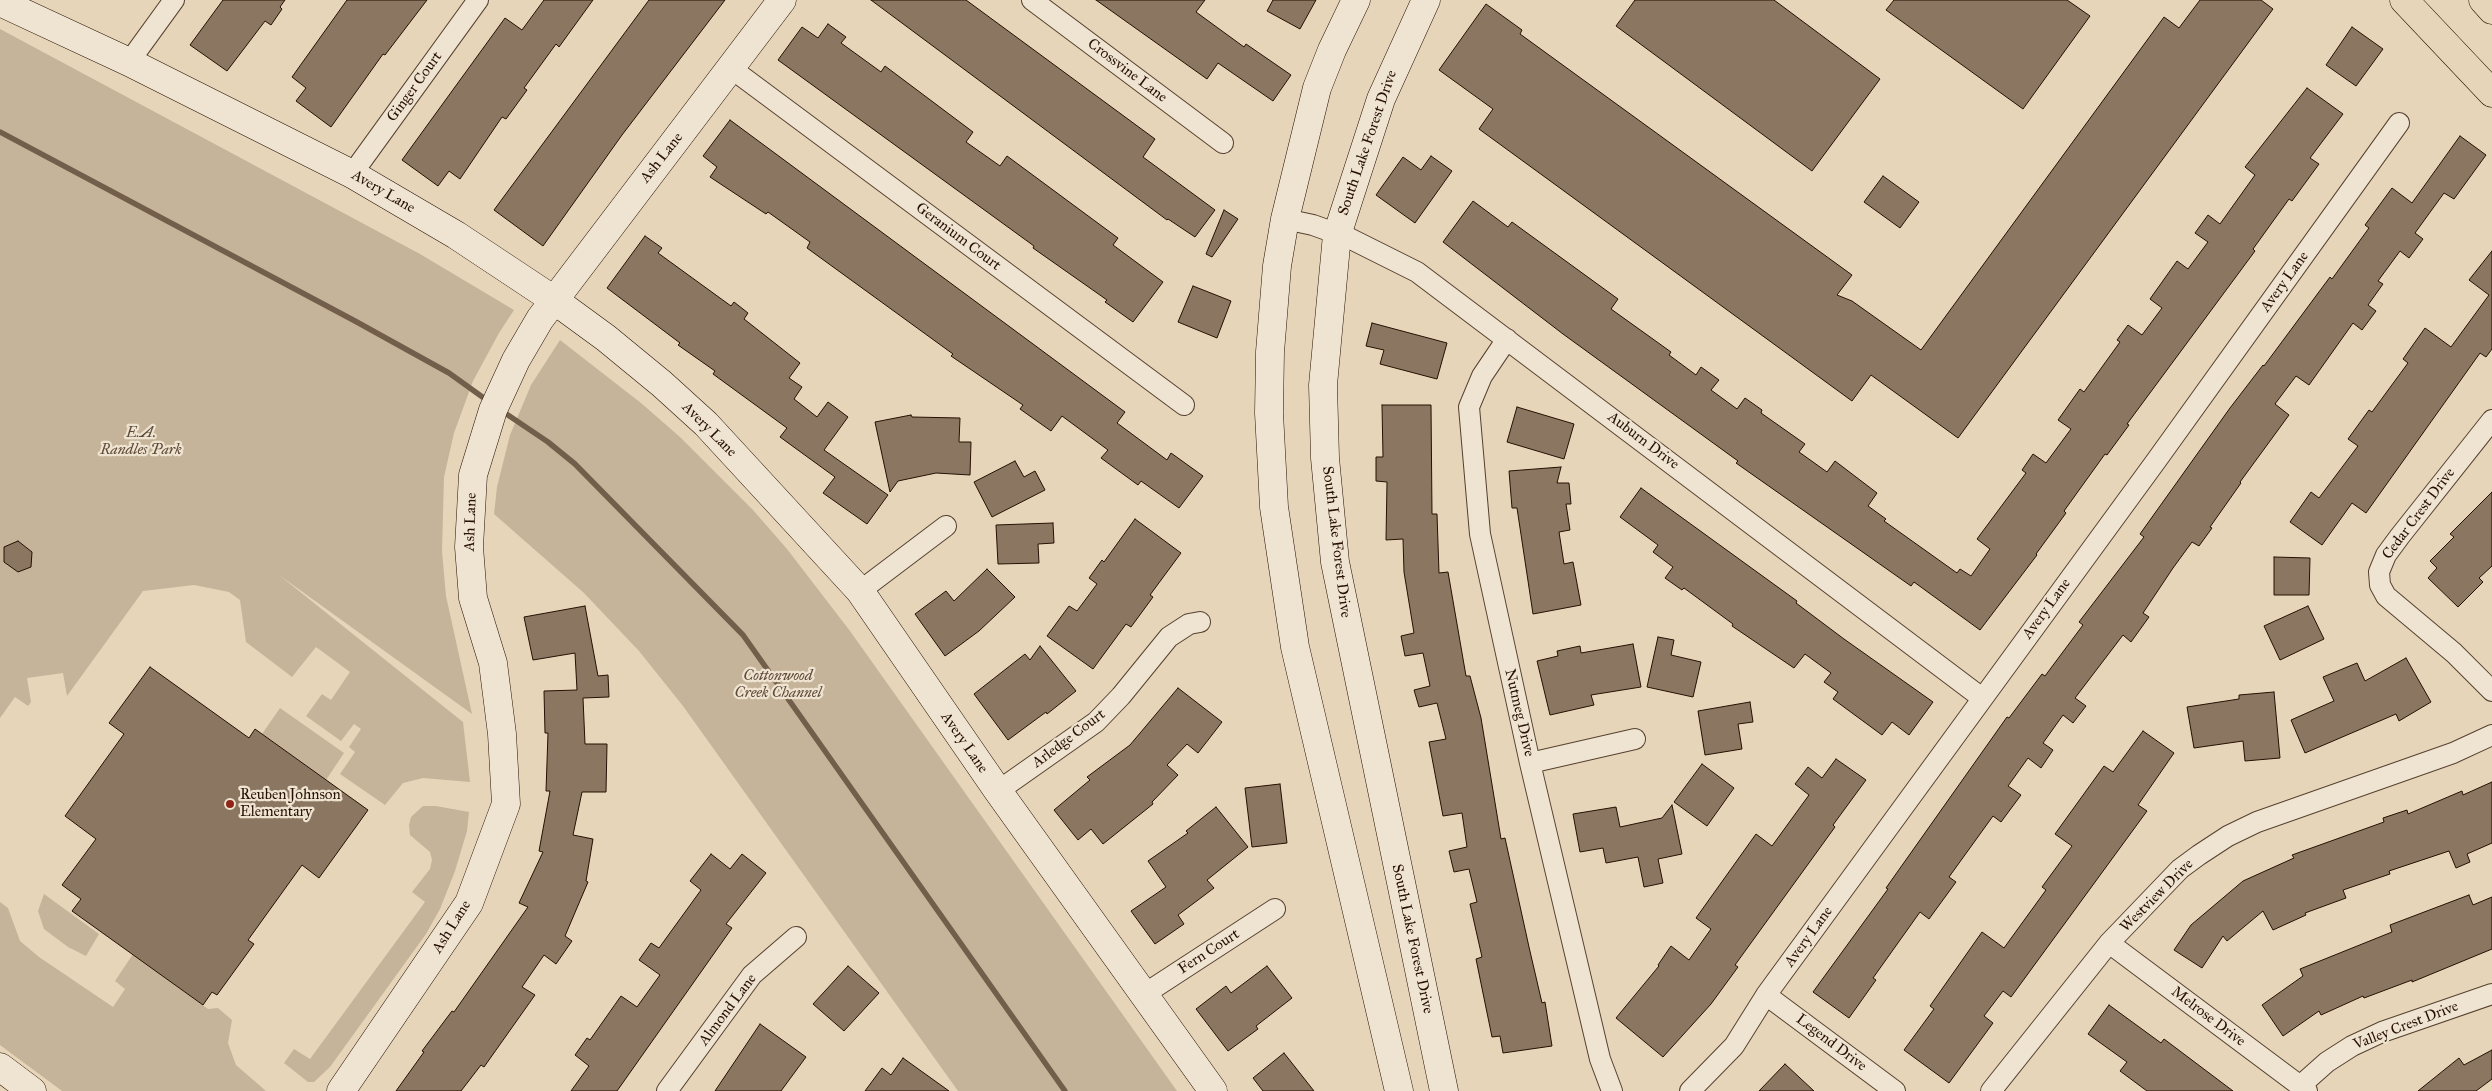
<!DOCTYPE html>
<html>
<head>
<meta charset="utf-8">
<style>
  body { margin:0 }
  canvas { display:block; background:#e6d5b8 }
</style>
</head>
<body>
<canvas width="2492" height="1091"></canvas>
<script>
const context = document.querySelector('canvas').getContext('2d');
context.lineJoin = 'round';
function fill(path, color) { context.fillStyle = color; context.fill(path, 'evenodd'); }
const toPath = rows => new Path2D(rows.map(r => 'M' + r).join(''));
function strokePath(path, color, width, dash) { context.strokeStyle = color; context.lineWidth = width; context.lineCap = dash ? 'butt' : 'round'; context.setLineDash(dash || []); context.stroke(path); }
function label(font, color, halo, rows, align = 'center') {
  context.font = font + ' "IM FELL Great Primer",serif'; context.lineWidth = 4.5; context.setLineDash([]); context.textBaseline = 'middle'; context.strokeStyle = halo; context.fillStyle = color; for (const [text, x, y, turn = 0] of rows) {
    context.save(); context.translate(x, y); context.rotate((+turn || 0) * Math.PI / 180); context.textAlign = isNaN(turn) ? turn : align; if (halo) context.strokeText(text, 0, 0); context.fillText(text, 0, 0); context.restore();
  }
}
fill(toPath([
  [0,29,420,254,514,310,499,333,473,381,454,433,444,477,442,551,446,596,472,714,279,575,463,722,470,782,423,778,403,783,385,805,340,774,355,752,349,747,361,729,354,724,341,741,306,716,322,694,331,700,350,672,316,647,292,677,246,642,240,600,229,592,194,585,143,591,67,696,63,673,27,678,31,702,28,706,15,697,0,718],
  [560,340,641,403,680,437,753,510,787,549,850,631,1177,1091,958,1091,683,706,639,651,584,593,494,514,497,487,510,435,531,385],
  [280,708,344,753,326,780,262,734],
  [423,806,436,806,469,812,467,831,455,871,440,909,426,934,330,1067,314,1082,308,1082,284,1063,294,1049,310,1059,425,902,412,892,430,869,432,860,430,852,410,835,409,825,411,817],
  [44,894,99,934,86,956,68,947,44,929,38,911],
  [0,902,8,908,20,941,39,957,113,1007,125,989,115,981,133,954,208,1009,218,1008,232,1020,228,1043,236,1065,266,1091,62,1091,0,1045]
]), '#c5b499');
strokePath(toPath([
  [0,132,355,321,449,373,488,401],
  [502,411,548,442,575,464,743,635,1065,1091]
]), '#725e4a', 5.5);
const building = toPath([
  [223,0,285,0,280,7,282,9,271,25,265,21,227,71,190,45,223,0],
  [347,0,427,0,385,55,383,54,331,127,296,101,306,88,292,77,347,0],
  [544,0,593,0,559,47,556,44,524,88,527,90,506,119,502,117,460,179,449,171,438,186,402,160,505,18,522,30,544,0],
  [649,0,725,0,622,135,543,246,494,210,649,0],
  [871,0,966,0,1155,139,1143,157,1215,210,1195,237,1168,219,1167,220,871,0],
  [1096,0,1205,0,1196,12,1244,47,1246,44,1291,75,1273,101,1218,63,1207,79,1096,0],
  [1273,0,1316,0,1300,29,1267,11,1273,0],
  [1635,0,1774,0,1880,79,1812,171,1616,26,1635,0],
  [1894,0,2067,0,2090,16,2023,109,1886,10,1894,0],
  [2200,0,2261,0,2273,9,1958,438,1871,375,1852,401,1479,129,1493,109,1439,70,1486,4,1522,30,1520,34,1852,275,1837,295,1852,301,1921,350,2164,17,2179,28,2200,0],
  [828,24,846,37,841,43,881,72,885,66,973,132,966,142,1000,166,1007,156,1118,238,1113,245,1163,282,1133,322,1105,302,1107,300,1033,248,1034,246,778,60,802,27,818,38,828,24],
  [2352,27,2383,49,2356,86,2326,65,2352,27],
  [2307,88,2343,114,2310,158,2319,164,2292,201,2289,199,2253,249,2255,251,2127,424,2129,425,2107,455,2105,454,2064,511,2066,513,2036,554,2037,555,1980,630,1914,582,1911,586,1736,463,1738,461,1563,334,1443,242,1473,201,1508,227,1512,222,1618,299,1611,309,1671,352,1669,355,1696,375,1701,367,1719,380,1711,390,1737,409,1745,398,1762,410,1761,413,1805,444,1799,452,1827,472,1835,461,1877,493,1868,506,1886,519,1884,521,1957,573,1960,569,1971,576,1990,549,1977,539,2026,473,2022,470,2033,454,2046,463,2071,429,2058,420,2080,389,2084,392,2120,342,2117,340,2128,325,2142,335,2162,308,2150,299,2177,261,2188,269,2208,242,2195,233,2208,215,2220,224,2255,175,2245,167,2307,88],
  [730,120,1125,412,1117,423,1167,460,1171,453,1203,476,1179,508,1141,481,1138,485,1101,458,1108,450,1062,416,1051,431,1020,409,1023,405,951,356,953,354,807,248,810,242,768,212,766,214,710,177,717,167,703,156,730,120],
  [2460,136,2486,155,2454,199,2444,193,2415,233,2423,239,2409,258,2400,251,2378,281,2383,284,2368,305,2376,311,2362,330,2353,323,2309,385,2296,376,2275,404,2289,415,2240,482,2241,483,2210,527,2212,528,2199,546,2192,542,2173,568,2143,613,2149,617,2131,642,2123,635,2075,698,2086,706,2073,723,2063,715,2043,743,2053,750,2041,768,2028,758,2008,786,2021,795,2001,822,1993,816,1949,877,1956,882,1929,919,1920,912,1873,978,1876,980,1849,1018,1813,992,1888,889,1886,888,2007,717,2009,718,2042,674,2045,676,2083,625,2079,622,2144,537,2140,534,2230,408,2263,365,2264,366,2330,277,2332,279,2369,228,2365,225,2392,188,2412,203,2460,136],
  [1431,156,1452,171,1415,223,1376,195,1403,157,1421,170,1431,156],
  [1883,176,1919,202,1900,228,1864,202,1883,176],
  [1224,210,1238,219,1212,257,1206,254,1224,210],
  [645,236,662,248,658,253,731,306,734,302,748,313,744,319,800,363,789,378,802,387,794,399,817,417,828,402,848,417,824,450,888,495,867,524,823,493,835,477,780,437,787,428,713,374,715,371,678,345,680,343,607,288,645,236],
  [2492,251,2492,349,2486,357,2480,353,2366,513,2352,503,2322,545,2290,522,2311,492,2319,498,2358,446,2348,439,2369,410,2372,412,2408,363,2403,359,2425,328,2451,347,2489,295,2469,280,2492,251],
  [1193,286,1231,301,1217,338,1178,322,1193,286],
  [1372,323,1447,343,1437,379,1380,364,1384,350,1366,346,1372,323],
  [1382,405,1431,405,1432,514,1437,514,1439,573,1448,572,1466,676,1470,676,1481,718,1501,839,1505,838,1529,947,1542,1003,1545,1002,1552,1046,1503,1053,1500,1036,1492,1037,1476,959,1482,957,1470,904,1477,902,1469,869,1454,872,1449,851,1467,847,1462,813,1443,816,1429,742,1446,739,1437,703,1419,707,1414,690,1430,686,1423,653,1405,656,1401,636,1414,633,1404,572,1403,539,1386,540,1387,482,1376,481,1376,457,1383,457,1382,405],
  [1517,407,1574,424,1564,459,1507,442,1517,407],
  [911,415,912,417,960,418,959,442,971,442,970,475,936,473,898,481,890,492,875,422,911,415],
  [1015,461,1024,477,1035,471,1045,490,992,517,974,482,1015,461],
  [1561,467,1557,483,1569,483,1571,504,1566,504,1570,530,1559,532,1564,564,1573,562,1581,605,1533,614,1517,508,1512,508,1509,471,1561,467],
  [1641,488,1797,601,1796,603,1844,639,1933,702,1909,735,1892,722,1882,735,1833,699,1838,692,1824,682,1831,673,1805,654,1794,668,1732,626,1733,624,1684,588,1682,590,1665,578,1673,567,1653,552,1658,545,1620,517,1641,488],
  [2492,492,2492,566,2479,578,2483,582,2458,607,2428,578,2437,568,2430,561,2454,537,2450,534,2492,492],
  [1135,519,1181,553,1150,595,1153,597,1131,627,1126,624,1093,669,1047,636,1069,606,1077,611,1097,584,1089,578,1102,560,1104,562,1135,519],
  [1053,523,1054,543,1038,544,1039,563,998,564,996,525,1053,523],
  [18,541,32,552,31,567,18,572,4,562,4,547,18,541],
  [2274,557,2310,558,2309,595,2274,595,2274,557],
  [987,569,1015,597,979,631,945,656,915,614,946,591,954,601,987,569],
  [585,606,598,676,608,675,609,697,583,698,585,744,607,744,606,792,582,792,573,835,593,839,586,881,588,882,565,936,572,941,556,964,544,955,522,987,535,995,484,1067,481,1065,461,1091,396,1091,424,1052,422,1051,452,1011,454,1012,528,907,519,903,543,852,539,851,550,791,546,791,548,733,545,733,544,691,577,690,575,653,533,660,524,617,585,606],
  [2308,606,2324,639,2280,660,2264,626,2308,606],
  [1658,637,1674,640,1671,655,1701,662,1693,697,1647,687,1658,637],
  [1633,644,1641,687,1591,695,1594,705,1550,715,1537,661,1558,656,1557,651,1580,646,1581,653,1633,644],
  [1040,646,1076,691,1047,714,1046,712,1008,740,974,694,1025,654,1030,660,1040,646],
  [2406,658,2431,702,2399,721,2396,714,2305,753,2291,720,2334,701,2323,677,2357,663,2365,681,2406,658],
  [150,667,249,738,255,729,368,810,319,878,302,865,248,940,254,944,217,995,212,992,203,1005,72,911,81,899,62,885,96,839,65,816,124,734,109,723,150,667],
  [1178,688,1222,722,1198,753,1187,744,1167,765,1178,775,1152,802,1153,804,1103,844,1091,829,1078,840,1054,810,1090,780,1087,777,1130,745,1178,688],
  [2274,692,2280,758,2245,761,2243,741,2194,748,2187,707,2239,699,2239,695,2274,692],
  [1750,702,1753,722,1738,724,1742,749,1705,755,1698,711,1750,702],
  [2143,731,2174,753,2138,805,2147,811,2011,997,2003,991,1984,1016,1993,1023,1949,1083,1904,1050,1934,1009,1930,1006,1982,932,2004,948,2046,890,2042,887,2072,846,2055,834,2104,766,2113,772,2143,731],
  [1836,759,1866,780,1833,825,1835,827,1735,965,1738,967,1711,1004,1663,1057,1616,1018,1659,966,1658,965,1671,946,1689,960,1711,929,1696,918,1756,834,1772,846,1809,795,1795,784,1808,767,1822,778,1836,759],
  [1702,764,1734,788,1707,826,1674,802,1702,764],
  [2492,782,2492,843,2467,854,2470,862,2456,868,2449,851,2389,871,2390,874,2343,890,2346,898,2305,913,2306,915,2273,930,2263,911,2227,941,2223,936,2202,968,2174,950,2191,925,2243,881,2294,858,2292,855,2384,822,2383,818,2407,810,2408,814,2462,791,2463,795,2492,782],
  [1280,784,1287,843,1252,847,1245,788,1280,784],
  [1672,805,1682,854,1658,859,1663,883,1644,887,1638,857,1606,863,1603,848,1580,852,1573,814,1616,807,1620,827,1662,818,1672,805],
  [1216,807,1248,847,1207,880,1214,888,1178,915,1184,924,1155,944,1131,911,1166,887,1148,861,1188,833,1186,831,1216,807],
  [711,854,730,869,742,854,766,873,726,924,732,928,617,1091,571,1091,589,1066,575,1055,587,1038,590,1040,621,996,637,1007,660,975,639,960,651,943,659,948,701,890,690,881,711,854],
  [2469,895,2473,905,2492,897,2492,949,2412,982,2412,980,2364,998,2363,996,2321,1015,2319,1011,2283,1036,2262,1005,2303,976,2300,969,2392,932,2390,925,2469,895],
  [848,966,879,993,844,1031,813,1004,848,966],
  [1267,966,1292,998,1256,1026,1258,1029,1228,1051,1196,1009,1226,986,1231,993,1267,966],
  [2109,1005,2161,1043,2164,1039,2233,1091,2147,1091,2120,1071,2127,1062,2088,1034,2109,1005],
  [760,1024,806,1057,781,1091,715,1091,760,1024],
  [2492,1050,2492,1079,2476,1091,2418,1091,2459,1058,2464,1065,2492,1050],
  [1284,1053,1314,1091,1263,1091,1253,1078,1284,1053],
  [903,1058,949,1091,865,1091,882,1068,891,1075,903,1058],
  [1785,1064,1814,1091,1759,1091,1785,1064]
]);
fill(building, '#8a7661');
strokePath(building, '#261003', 1);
const street = toPath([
  [1032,0,1223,143],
  [129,62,174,0],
  [732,69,1184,405],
  [352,174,478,0],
  [1285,219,1313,225,1349,238,1417,272,1982,698],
  [1507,339,1482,376,1469,407,1480,534,1530,763,1600,1059,1612,1091],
  [2492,420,2400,536,2386,555,2379,572,2380,585,2386,596,2454,653,2492,691],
  [860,591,946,526],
  [1530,763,1635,739],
  [998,791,1096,722,1121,696,1169,637,1189,624,1200,622],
  [2109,943,2307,1091],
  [1143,995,1275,909],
  [1766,995,1895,1091],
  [2300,1086,2327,1062,2352,1046,2382,1032,2492,994],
  [667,1091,752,975,796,937],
  [1690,1091,1734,1046,1766,995,2156,461,2399,123],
  [1991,1091,2109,943,2180,869,2199,855,2228,836,2257,822,2453,753,2492,735]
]);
const secondary = toPath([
  [1356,0,1332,50,1317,88,1285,219,1277,266,1270,352,1269,413,1274,507,1295,647,1399,1091],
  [1426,0,1381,99,1337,235,1323,385,1325,458,1335,562,1444,1091],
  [0,2,129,62,352,174,456,235,554,300,606,338,662,384,706,424,860,591,998,791,1213,1091],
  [0,1067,32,1091],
  [341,1091,469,903,506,804,502,734,493,663,473,598,469,547,473,475,493,410,516,360,540,319,782,0]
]);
const primary = toPath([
  [2404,0,2492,93],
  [2483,0,2492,10]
]);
strokePath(street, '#564130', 22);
strokePath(secondary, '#261003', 29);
strokePath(primary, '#261003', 29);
strokePath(street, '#efe4d1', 20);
strokePath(secondary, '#efe4d1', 28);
strokePath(primary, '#e6d5b8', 28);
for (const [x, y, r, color] of [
  [230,804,5,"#8f2418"]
]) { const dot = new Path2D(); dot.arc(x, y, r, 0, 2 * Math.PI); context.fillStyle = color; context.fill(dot); strokePath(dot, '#efe4d1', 2); }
label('15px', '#261003', '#efe4d1', [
  ["Crossvine Lane",1127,71,37],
  ["Ginger Court",415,87,-54],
  ["South Lake Forest Drive",1368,143,-71],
  ["Ash Lane",662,158,-52],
  ["Avery Lane",383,192,30],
  ["Geranium Court",958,237,37],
  ["Avery Lane",2285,282,-54],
  ["Avery Lane",709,430,45],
  ["Auburn Drive",1643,441,37],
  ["Cedar Crest Drive",2419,514,-53],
  ["Ash Lane",471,522,-88],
  ["South Lake Forest Drive",1336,542,83],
  ["Avery Lane",2047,609,-54],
  ["Nutmeg Drive",1519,713,77],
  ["Arledge Court",1069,739,-37],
  ["Avery Lane",964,743,55],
  ["Westview Drive",2157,896,-45],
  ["Ash Lane",452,927,-58],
  ["Avery Lane",1809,937,-54],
  ["South Lake Forest Drive",1412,939,78],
  ["Fern Court",1209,952,-33],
  ["Almond Lane",728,1010,-53],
  ["Melrose Drive",2208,1017,37],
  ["Valley Crest Drive",2406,1026,-21],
  ["Legend Drive",1831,1043,37]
]);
label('italic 15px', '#5e4938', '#efe4d1', [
  ["E.A.",141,433],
  ["Randles Park",141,450],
  ["Cottonwood",778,676],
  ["Creek Channel",778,693]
]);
label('15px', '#261003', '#efe4d1', [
  ["Reuben Johnson",240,795],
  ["Elementary",240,812]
], 'left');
</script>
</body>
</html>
